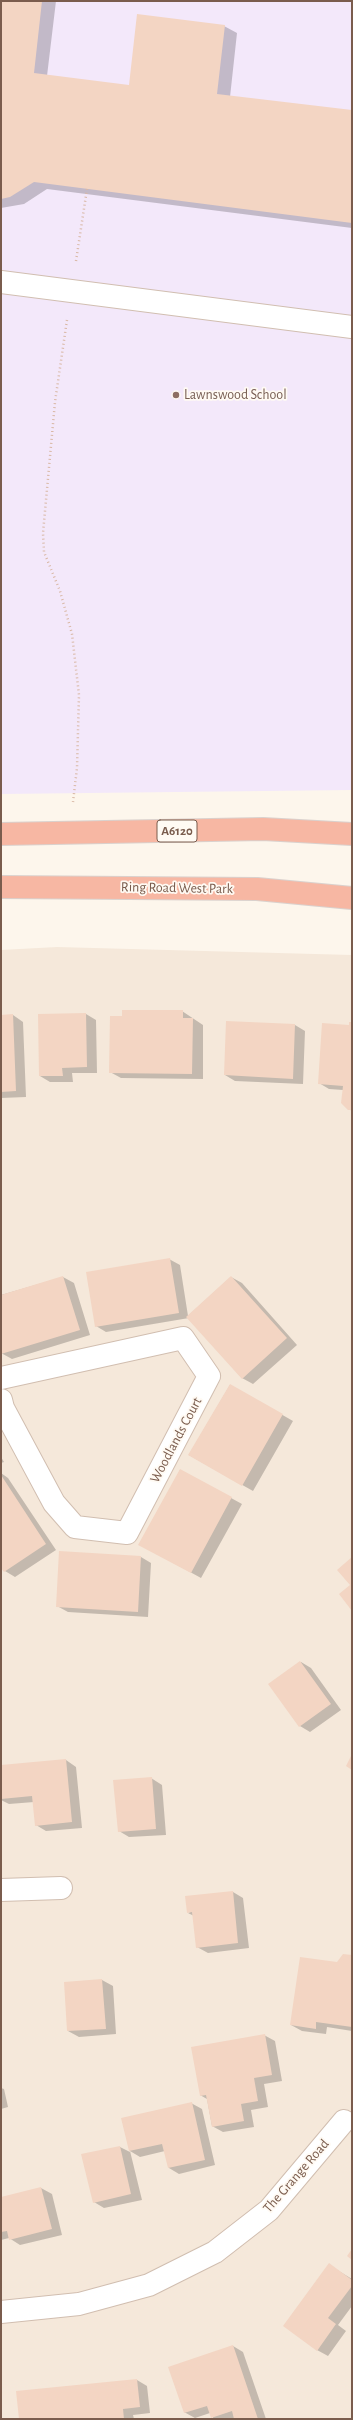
<!DOCTYPE html>
<html>
<head>
<meta charset="utf-8">
<style>
  body { margin:0 }
  #map { position:relative; width:353px; height:2420px; overflow:hidden; background:#fdf6ec; font-family:"Alegreya Sans",sans-serif }
  canvas { display:block }
  .frame { position:absolute; inset:0; border:2px solid #7a5c4d; pointer-events:none }
</style>
</head>
<body>
<div id="map">
<canvas width="353" height="2420"></canvas>
<div class="frame"></div>
</div>
<script>
const context = document.querySelector('canvas').getContext('2d');
context.lineJoin = 'round';
function fill(path, color) { context.fillStyle = color; context.fill(path, 'evenodd'); }
const toPath = rows => new Path2D(rows.map(r => 'M' + r).join(''));
function strokePath(path, color, width, dash) { context.strokeStyle = color; context.lineWidth = width; context.lineCap = dash ? 'butt' : 'round'; context.setLineDash(dash || []); context.stroke(path); }
function label(font, color, halo, rows, align = 'center') {
  context.font = font + ' "Alegreya Sans",sans-serif'; context.lineWidth = 3.5; context.setLineDash([]); context.textBaseline = 'middle'; context.strokeStyle = halo; context.fillStyle = color; for (const [text, x, y, turn = 0] of rows) {
    context.save(); context.translate(x, y); context.rotate((+turn || 0) * Math.PI / 180); context.textAlign = isNaN(turn) ? turn : align; if (halo) context.strokeText(text, 0, 0); context.fillText(text, 0, 0); context.restore();
  }
}
fill(toPath([
  [57,947,352,955,352,2419,1,2419,1,950]
]), '#f5e8da');
fill(toPath([
  [1,1,352,1,352,790,1,794]
]), '#f3e8fa');
fill(toPath([
  [1,1,56,1,47,76,130,86,224,26,237,33,230,97,352,111,352,228,47,189,24,204,1,208],
  [182,1011,203,1025,203,1079,121,1078,110,1072],
  [86,1014,96,1020,97,1073,72,1073,73,1082,50,1082,40,1076],
  [13,1015,23,1022,26,1097,1,1098,1,1016],
  [352,1023,352,1111,349,1109,343,1090,329,1089,319,1083],
  [295,1025,305,1031,303,1084,235,1081,225,1075],
  [169,1259,180,1265,188,1316,231,1277,242,1283,297,1345,253,1384,242,1378,189,1318,106,1332,96,1326],
  [63,1277,74,1283,90,1335,12,1359,1,1353,1,1295],
  [230,1385,293,1421,253,1491,189,1455],
  [1,1457,4,1462,1,1463],
  [180,1470,242,1504,201,1578,150,1550],
  [1,1473,8,1478,56,1550,15,1577,5,1571,1,1566],
  [141,1557,151,1563,148,1617,68,1612,57,1606],
  [301,1662,311,1668,341,1710,310,1732,300,1726],
  [66,1760,76,1767,82,1828,46,1831,36,1825,34,1802,9,1804,1,1800,1,1766],
  [151,1778,162,1785,166,1835,129,1837,119,1831],
  [233,1892,243,1898,249,1948,208,1953,197,1947,194,1916,188,1913],
  [352,1956,352,2031,327,2027,326,2034,302,2031,291,2025,337,1963],
  [102,1980,113,1986,116,2034,79,2037,68,2031,65,1983],
  [264,2035,275,2041,282,2081,264,2084,268,2107,251,2110,254,2127,223,2132,212,2126,207,2099,200,2095],
  [1,2088,4,2089,8,2107,1,2109],
  [191,2103,202,2109,215,2165,179,2174,169,2168,165,2151,140,2157,130,2151,142,2200,104,2208,94,2202,82,2155,120,2147,130,2152,122,2119],
  [41,2188,52,2194,62,2235,20,2245,9,2238,1,2240,1,2198],
  [329,2265,352,2279,352,2306,338,2325,346,2331,328,2356,317,2350],
  [233,2346,243,2352,266,2419,214,2419,210,2413,195,2418,184,2412],
  [137,2380,147,2386,150,2413,133,2415,134,2419,20,2419]
]), '#0003');
fill(toPath([
  [1,1,42,1,34,73,129,85,137,14,225,25,217,94,352,110,352,223,34,182,10,197,1,199],
  [122,1010,183,1010,183,1018,193,1018,192,1074,109,1073,110,1016,122,1016],
  [86,1013,87,1067,62,1068,63,1076,39,1076,38,1014],
  [13,1014,16,1091,1,1092,1,1015],
  [226,1021,295,1024,293,1079,224,1075],
  [349,1022,352,1022,352,1110,348,1110,341,1103,343,1086,318,1084,322,1023,349,1025],
  [170,1258,179,1313,95,1327,86,1272],
  [63,1276,80,1330,1,1354,1,1295],
  [231,1276,287,1338,242,1379,186,1317],
  [230,1384,283,1414,242,1486,188,1455],
  [180,1469,232,1497,191,1573,138,1545],
  [1,1475,46,1544,4,1572,1,1568],
  [59,1551,141,1556,138,1612,56,1607],
  [352,1557,352,1611,339,1594,350,1585,337,1570],
  [300,1661,331,1704,299,1727,268,1684],
  [352,1754,352,1770,346,1766],
  [66,1759,72,1822,35,1826,32,1796,1,1799,1,1765],
  [152,1777,156,1829,118,1832,113,1780],
  [233,1891,238,1943,196,1948,192,1912,187,1913,185,1896],
  [343,1954,352,1955,352,2027,316,2022,316,2029,290,2025,300,1957,337,1962],
  [102,1979,106,2029,67,2031,64,1982],
  [265,2034,272,2075,254,2078,258,2101,241,2104,244,2121,212,2127,206,2095,200,2096,191,2047],
  [192,2102,205,2160,168,2168,162,2144,129,2151,121,2118],
  [120,2146,131,2194,93,2203,81,2154],
  [41,2187,52,2229,9,2240,7,2231,1,2232,1,2197],
  [352,2249,352,2260,347,2256],
  [329,2263,352,2280,352,2286,328,2318,336,2324,317,2351,283,2326],
  [233,2345,258,2419,234,2419,232,2411,211,2418,207,2406,184,2413,168,2367],
  [137,2379,140,2407,123,2409,124,2419,19,2419,16,2391]
]), '#f3d5c3');
const minor = toPath([
  [1,282,352,327],
  [1,1378,183,1338,209,1376,127,1533,75,1527,54,1503,3,1408,1,1400],
  [1,1890,61,1888],
  [1,2312,79,2304,149,2285,215,2252,269,2210,344,2121]
]);
const highway = toPath([
  [1,834,263,829,352,834],
  [1,887,257,889,352,898]
]);
strokePath(minor, '#d1beb0', 24);
strokePath(highway, '#dad1cd', 24);
strokePath(toPath([
  [76,261,87,189],
  [67,320,55,402,43,533,44,552,60,591,72,634,79,695,77,768,73,802]
]), '#d9b8a5', 2.5, [1, 3]);
strokePath(minor, '#fff', 22);
strokePath(highway, '#f7b7a3', 22);
for (const [x, y, r, color] of [
  [176,395,4,"#8d6e63"]
]) { const dot = new Path2D(); dot.arc(x, y, r, 0, 2 * Math.PI); context.fillStyle = color; context.fill(dot); strokePath(dot, '#fffaf3', 1.5); }
for (const [x, y, w] of [
  [177,831,40]
]) { const box = new Path2D(); box.roundRect(x - w / 2, y - 11, w, 22, 3); context.fillStyle = '#fffaf3'; context.fill(box); strokePath(box, '#7a5c4d', 1); }
label('bold 13px', '#7a5c4d', null, [
  ["A6120",177,831]
]);
label('14px', '#785e54', '#fffaf3', [
  ["Lawnswood School",184,395]
], 'left');
label('14px', '#7a5c4d', '#fffaf3', [
  ["Ring Road West Park",177,888,1],
  ["Woodlands Court",176,1440,-62],
  ["The Grange Road",296,2176,-49]
]);
</script>
</body>
</html>
